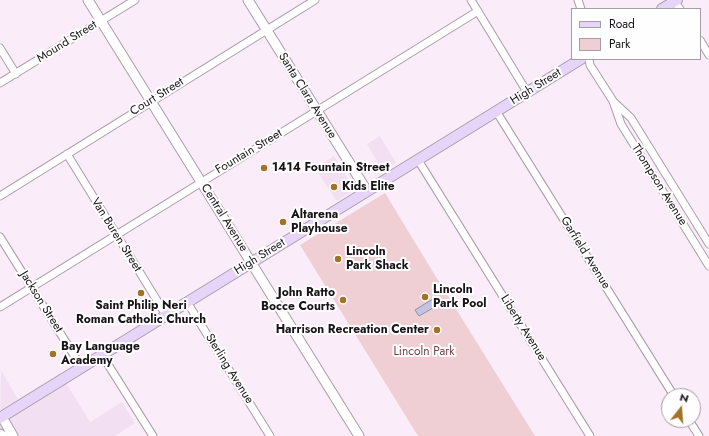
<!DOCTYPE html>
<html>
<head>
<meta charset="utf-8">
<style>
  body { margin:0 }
  #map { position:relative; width:709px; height:436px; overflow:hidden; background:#faecf9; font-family:Jost,sans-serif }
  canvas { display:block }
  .legend { position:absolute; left:571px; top:8px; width:130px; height:52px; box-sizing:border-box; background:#fefefe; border:1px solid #a2a0a2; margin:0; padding:5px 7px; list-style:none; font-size:12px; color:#181318 }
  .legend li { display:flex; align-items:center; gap:8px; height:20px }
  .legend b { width:20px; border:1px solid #a2a0a2 }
  .north { position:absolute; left:661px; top:388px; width:40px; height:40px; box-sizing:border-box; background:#fefefe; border:1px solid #a2a0a2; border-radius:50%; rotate:17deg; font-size:11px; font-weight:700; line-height:16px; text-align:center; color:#181318 }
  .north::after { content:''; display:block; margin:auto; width:14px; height:18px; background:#a27226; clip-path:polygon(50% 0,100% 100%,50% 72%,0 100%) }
</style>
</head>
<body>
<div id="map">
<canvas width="709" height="436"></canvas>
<ul class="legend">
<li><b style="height:5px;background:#e7d5f9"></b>Road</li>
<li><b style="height:11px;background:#efcfd3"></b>Park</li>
</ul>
<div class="north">N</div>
</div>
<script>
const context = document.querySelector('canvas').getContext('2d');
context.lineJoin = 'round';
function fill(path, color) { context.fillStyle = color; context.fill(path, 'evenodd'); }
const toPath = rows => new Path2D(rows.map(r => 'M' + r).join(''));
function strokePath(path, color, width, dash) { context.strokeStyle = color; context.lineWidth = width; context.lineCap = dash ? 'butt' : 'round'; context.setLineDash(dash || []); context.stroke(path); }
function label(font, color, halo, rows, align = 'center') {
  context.font = font + ' Jost,sans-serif'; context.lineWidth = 4; context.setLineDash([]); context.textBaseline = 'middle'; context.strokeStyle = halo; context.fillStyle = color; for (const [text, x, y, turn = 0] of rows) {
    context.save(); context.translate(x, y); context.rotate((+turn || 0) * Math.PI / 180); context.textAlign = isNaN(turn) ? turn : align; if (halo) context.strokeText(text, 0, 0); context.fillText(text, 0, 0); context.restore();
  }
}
fill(toPath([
  [380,136,396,163,383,171,367,144],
  [334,156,354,190,337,201,315,168],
  [1,370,18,399,60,373,90,422,122,402,135,423,115,436,0,436]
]), '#f3dff2');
fill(toPath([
  [385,193,433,272,535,436,418,436,300,245]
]), '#efcfd3');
const water = toPath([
  [436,297,440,304,419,316,415,310,436,297]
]);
fill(water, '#c3c4e2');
strokePath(water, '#908fa5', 1);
const minor = toPath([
  [471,0,527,92],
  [578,0,581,9],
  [673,0,680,9],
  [700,40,709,55],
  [0,48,16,74],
  [589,59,590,65,613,101,621,124,709,266],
  [0,83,135,0],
  [615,103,631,118,709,244],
  [496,111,674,396],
  [67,154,166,315],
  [418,160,590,436],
  [0,196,315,0],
  [0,237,82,368],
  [187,302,270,436],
  [0,307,478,11],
  [102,355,153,436],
  [689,420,699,436]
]);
const tertiary = toPath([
  [88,0,359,436],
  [248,0,367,191],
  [2,417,13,436],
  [0,434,3,436]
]);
const secondary = toPath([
  [662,9,677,0],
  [0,418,581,59]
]);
strokePath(minor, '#ab9daa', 9);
strokePath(tertiary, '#ab9daa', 11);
strokePath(secondary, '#ab9daa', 12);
strokePath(minor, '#fff', 7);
strokePath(tertiary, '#fff', 9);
strokePath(secondary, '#e7d5f9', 10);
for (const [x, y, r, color] of [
  [264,168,4,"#a27226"],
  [334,187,4,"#a27226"],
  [283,222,4,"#a27226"],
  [338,259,4,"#a27226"],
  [141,293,4,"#a27226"],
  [425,297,4,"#a27226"],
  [343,300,4,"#a27226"],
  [437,330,4,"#a27226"],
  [53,354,4,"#a27226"]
]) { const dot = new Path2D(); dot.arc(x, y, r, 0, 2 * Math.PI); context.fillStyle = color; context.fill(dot); strokePath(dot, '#fefefe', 1.5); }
label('12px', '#181318', '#fefefe', [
  ["Mound Street",67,42,-32],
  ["High Street",536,87,-32],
  ["Santa Clara Avenue",307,96,58],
  ["Court Street",157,97,-32],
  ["Fountain Street",249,152,-31],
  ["Thompson Avenue",659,185,58],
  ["Central Avenue",224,218,58],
  ["Van Buren Street",116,235,58],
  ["Garfield Avenue",585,253,58],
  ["High Street",260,257,-32],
  ["Jackson Street",41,302,58],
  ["Liberty Avenue",523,328,58],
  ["Sterling Avenue",229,369,58]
]);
label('bold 12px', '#181318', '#fefefe', [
  ["1414 Fountain Street",272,168],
  ["Kids Elite",342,187],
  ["Altarena",291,215],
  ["Playhouse",291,229],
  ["Lincoln",346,252],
  ["Park Shack",346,266],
  ["Lincoln",433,290],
  ["Park Pool",433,304],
  ["John Ratto",335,293,"right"],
  ["Bocce Courts",335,307,"right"],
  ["Saint Philip Neri",141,306,"center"],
  ["Roman Catholic Church",141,320,"center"],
  ["Harrison Recreation Center",429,330,"right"],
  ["Bay Language",61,347],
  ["Academy",61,361]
], 'left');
label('12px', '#75414a', '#fefefe', [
  ["Lincoln Park",424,352]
]);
</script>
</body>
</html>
